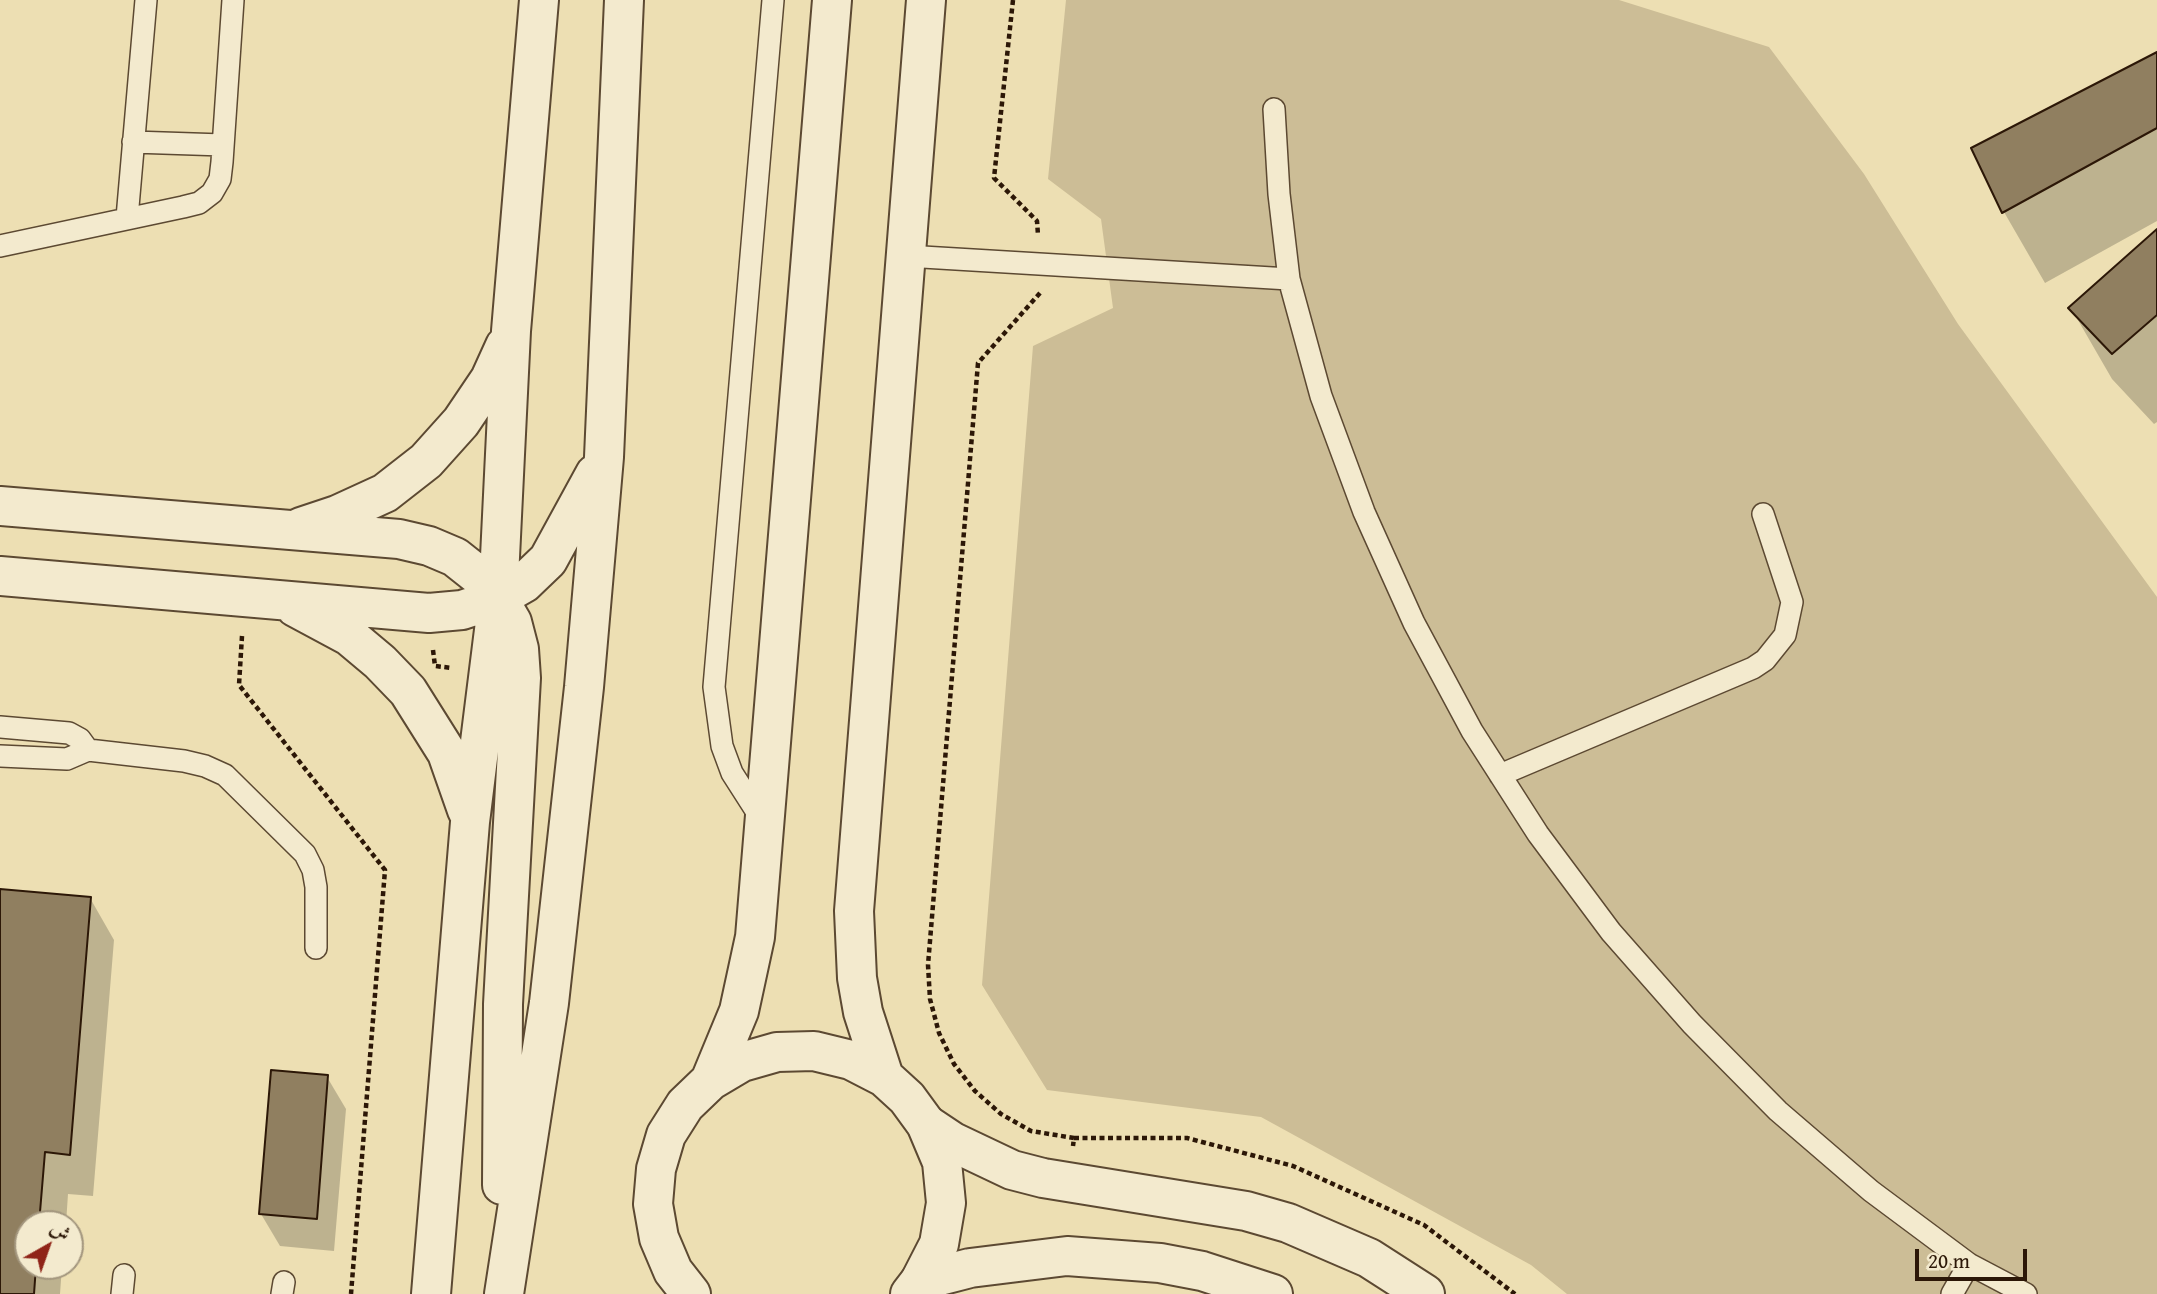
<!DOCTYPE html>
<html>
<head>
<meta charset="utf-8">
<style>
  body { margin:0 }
  #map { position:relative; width:2157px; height:1294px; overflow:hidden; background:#eddfb3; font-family:"Gentium Book Plus",Amiri,serif }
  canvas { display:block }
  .north { position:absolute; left:14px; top:1210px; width:70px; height:70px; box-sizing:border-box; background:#f3eace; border:2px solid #a3967e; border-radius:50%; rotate:40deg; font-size:19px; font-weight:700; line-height:28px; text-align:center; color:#2c1707 }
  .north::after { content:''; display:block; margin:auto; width:24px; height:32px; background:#8f2418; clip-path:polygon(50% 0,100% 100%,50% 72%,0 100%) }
  .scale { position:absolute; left:1915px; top:1249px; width:112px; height:32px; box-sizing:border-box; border:4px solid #2c1707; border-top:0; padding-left:9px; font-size:21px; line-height:24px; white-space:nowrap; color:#2c1707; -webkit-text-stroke:5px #f3eace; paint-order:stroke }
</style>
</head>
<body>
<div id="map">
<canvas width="2157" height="1294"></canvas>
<div class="north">ش</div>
<div class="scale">20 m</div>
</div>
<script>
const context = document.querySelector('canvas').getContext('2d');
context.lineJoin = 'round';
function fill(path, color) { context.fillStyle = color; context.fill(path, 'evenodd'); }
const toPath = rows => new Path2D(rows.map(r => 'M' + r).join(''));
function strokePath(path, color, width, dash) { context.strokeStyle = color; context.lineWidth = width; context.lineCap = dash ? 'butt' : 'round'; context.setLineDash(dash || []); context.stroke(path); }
fill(toPath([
  [1066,0,1619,0,1769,47,1864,174,1958,324,2157,597,2157,1294,1567,1294,1531,1265,1261,1117,1047,1090,982,985,1033,346,1113,308,1101,219,1048,179]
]), '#ccbd96');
fill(toPath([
  [2157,54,2157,221,2045,283,2004,212,1973,149],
  [2157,232,2157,422,2154,424,2112,379,2071,308],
  [0,891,90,898,114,940,93,1196,68,1194,66,1224,28,1224,28,1266,62,1266,60,1294,0,1294],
  [327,1077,346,1109,334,1251,280,1246,261,1214]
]), '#0003');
const building = toPath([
  [2157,52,2157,128,2002,213,1971,148,2157,52],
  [2157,229,2157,315,2112,354,2068,308,2157,229],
  [0,889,91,897,70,1155,45,1152,39,1224,28,1224,28,1266,36,1266,34,1294,0,1294,0,889],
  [271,1070,328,1075,317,1219,259,1214,271,1070]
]);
fill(building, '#907f60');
strokePath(building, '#2c1707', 2);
const service = toPath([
  [1274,109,1279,194,1289,279,1321,396,1364,512,1414,623,1472,731,1538,834,1611,932,1692,1024,1778,1111,1871,1191,1969,1264,2026,1294],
  [133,142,223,145],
  [127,218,146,0],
  [0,246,183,207,199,203,212,193,220,179,222,162,233,0],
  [906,256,1289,279],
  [0,727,69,733,80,739,88,750],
  [0,756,67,759,88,750,184,761,205,766,225,775,305,854,313,870,316,887,316,948],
  [1500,775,1753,668,1765,660,1785,635,1792,602,1763,514],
  [764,823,732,773,722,746,714,687,773,0],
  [122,1294,124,1275],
  [282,1294,284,1282],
  [1952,1294,1969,1264]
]);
const minor = toPath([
  [0,506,399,539,429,546,455,557,479,576,498,598,512,622,519,649,521,678,503,1004,502,1185],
  [301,527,337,515,385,493,426,461,461,422,490,379,505,346],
  [0,576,429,613,462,610,498,598,524,583,548,560,595,474],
  [295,607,349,636,380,662,408,691,447,753,467,810],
  [926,1124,953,1142,1012,1170,1043,1178,1246,1211,1288,1223,1369,1258,1425,1294],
  [920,1281,970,1268,1067,1256,1160,1263,1202,1271,1273,1294],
  [431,1294,470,822,498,598,511,331,539,0],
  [504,1294,549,1003,584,687,604,457,624,0]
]);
const tertiary = toPath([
  [884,1077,863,1012,857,978,854,911,926,0],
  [710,1081,739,1011,755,937,832,0],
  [691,1294,673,1271,659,1238,653,1204,656,1169,666,1135,685,1105,710,1081,742,1062,777,1052,814,1051,851,1060,884,1077,907,1098,926,1124,942,1162,946,1203,939,1244,920,1281,910,1294]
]);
strokePath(service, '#5c4932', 24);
strokePath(minor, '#5c4932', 42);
strokePath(tertiary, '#5c4932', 42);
strokePath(toPath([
  [1013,0,994,178,1037,221,1038,235],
  [1040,293,978,363,928,965,930,999,939,1033,954,1064,975,1091,1001,1114,1031,1131,1074,1138,1073,1146],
  [242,636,239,685,385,870,351,1294],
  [433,650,435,666,452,668],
  [1074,1138,1187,1138,1293,1166,1424,1225,1515,1294]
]), '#2c1707', 4.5, [5, 3.5]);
strokePath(service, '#f3eace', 21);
strokePath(minor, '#f3eace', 38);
strokePath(tertiary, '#f3eace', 38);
</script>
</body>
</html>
